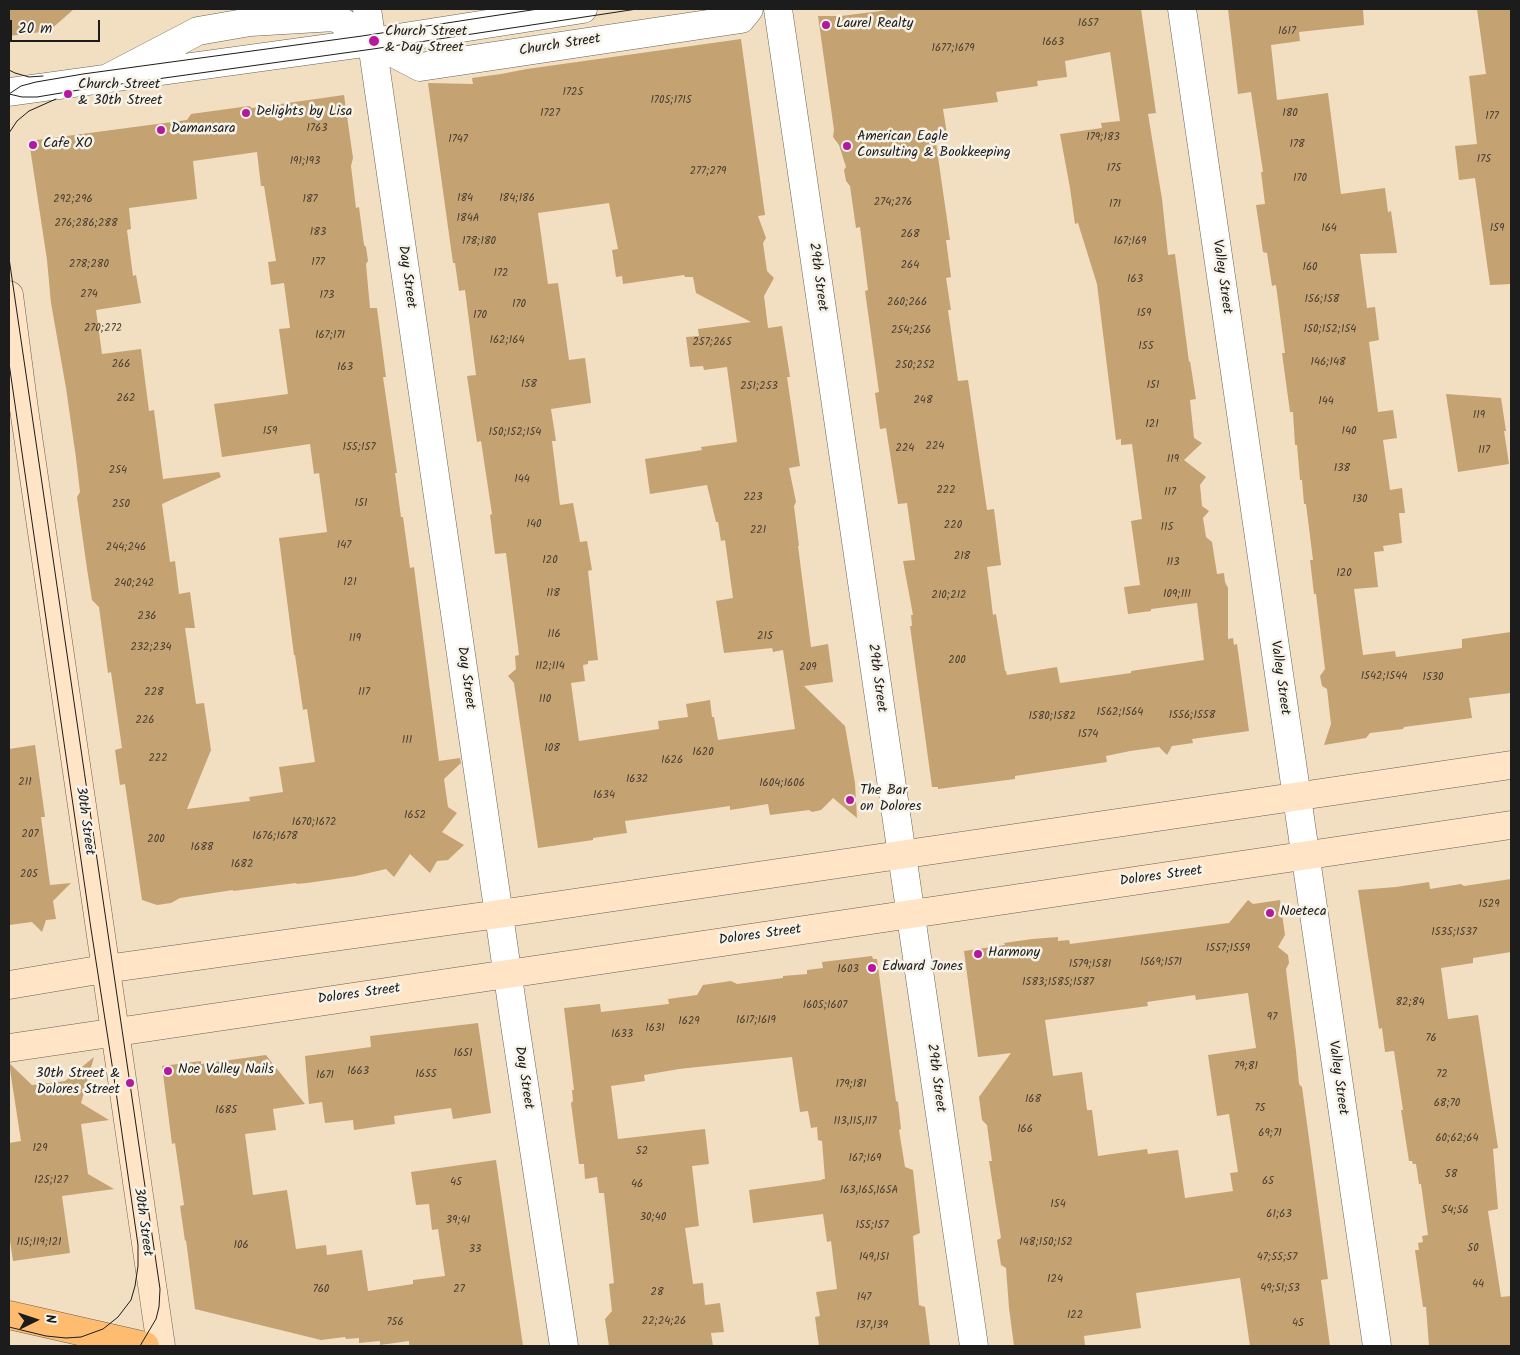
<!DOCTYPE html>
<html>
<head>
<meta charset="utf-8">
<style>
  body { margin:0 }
  #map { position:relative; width:1520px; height:1355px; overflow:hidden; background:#f2dfc1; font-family:Kalam,sans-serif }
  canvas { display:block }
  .frame { position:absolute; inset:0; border:10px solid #1c1c1c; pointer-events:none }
  .north { position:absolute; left:10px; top:1295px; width:50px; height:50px; -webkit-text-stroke:4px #f7f3e8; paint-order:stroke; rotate:86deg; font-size:14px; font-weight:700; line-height:20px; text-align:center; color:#1c1c1c }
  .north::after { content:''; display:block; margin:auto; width:18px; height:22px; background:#1c1c1c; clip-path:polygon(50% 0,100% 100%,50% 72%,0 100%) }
  .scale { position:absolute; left:10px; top:20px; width:90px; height:22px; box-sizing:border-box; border:2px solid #1c1c1c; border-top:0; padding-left:6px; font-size:15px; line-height:18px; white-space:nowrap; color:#1c1c1c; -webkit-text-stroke:4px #f7f3e8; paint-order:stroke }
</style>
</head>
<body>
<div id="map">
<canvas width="1520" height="1355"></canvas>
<div class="frame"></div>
<div class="north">N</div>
<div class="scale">20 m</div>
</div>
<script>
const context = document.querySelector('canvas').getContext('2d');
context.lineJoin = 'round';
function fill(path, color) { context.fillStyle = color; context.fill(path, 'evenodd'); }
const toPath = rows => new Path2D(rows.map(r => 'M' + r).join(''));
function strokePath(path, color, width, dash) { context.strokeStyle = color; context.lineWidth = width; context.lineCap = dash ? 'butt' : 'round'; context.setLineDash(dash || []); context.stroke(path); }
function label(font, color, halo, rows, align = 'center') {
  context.font = font + ' Kalam,sans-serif'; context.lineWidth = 5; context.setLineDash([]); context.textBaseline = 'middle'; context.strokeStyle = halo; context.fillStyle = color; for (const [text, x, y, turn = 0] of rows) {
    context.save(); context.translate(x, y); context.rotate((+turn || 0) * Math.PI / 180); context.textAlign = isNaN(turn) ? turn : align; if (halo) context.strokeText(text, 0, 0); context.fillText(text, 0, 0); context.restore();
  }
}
fill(toPath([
  [9,9,74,9,49,31,9,36],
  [896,9,1141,9,1156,113,1148,114,1162,199,1168,255,1175,254,1189,362,1190,361,1196,399,1190,400,1194,438,1202,443,1184,460,1206,477,1200,485,1202,506,1209,511,1203,518,1206,537,1212,542,1217,574,1224,573,1225,582,1228,588,1228,639,1233,638,1234,645,1237,644,1249,731,1192,739,1193,743,1172,746,1167,755,1159,747,1130,751,1106,756,1107,762,1015,776,1015,779,938,789,938,787,932,787,910,626,912,626,911,615,913,615,903,561,915,560,907,503,898,504,886,428,880,429,875,393,879,392,865,291,868,290,860,227,856,228,850,186,846,181,844,170,846,167,839,145,833,137,834,130,818,16,841,16],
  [1110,52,1120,121,1101,123,1102,128,1060,134,1070,188,1075,224,1078,223,1097,284,1116,440,1121,439,1121,445,1132,444,1142,519,1131,521,1140,585,1124,587,1128,614,1151,611,1151,609,1197,603,1204,660,1131,671,1131,673,1060,683,1057,667,1007,675,1006,671,1005,671,996,614,993,615,987,567,1001,565,994,509,987,510,968,380,958,381,948,310,951,310,946,278,951,277,946,240,950,240,935,136,947,134,943,109,998,102,996,92,1038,86,1037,81,1067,77,1065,61],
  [1228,9,1363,9,1364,25,1299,32,1300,41,1271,45,1277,100,1328,93,1341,194,1385,188,1388,212,1391,211,1397,253,1360,254,1367,308,1375,307,1379,340,1369,342,1378,412,1393,410,1397,438,1383,440,1390,490,1402,488,1405,513,1399,513,1402,543,1383,546,1384,551,1374,552,1378,587,1354,589,1363,655,1395,651,1396,657,1462,648,1462,639,1511,632,1511,693,1469,698,1472,718,1404,727,1403,729,1370,733,1366,738,1324,745,1331,724,1327,689,1322,686,1320,676,1325,669,1316,594,1314,594,1310,560,1313,560,1306,504,1304,504,1302,480,1300,480,1297,445,1295,445,1293,412,1290,412,1282,353,1285,353,1276,285,1272,286,1267,253,1263,252,1256,205,1265,204,1261,172,1263,172,1251,92,1238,94],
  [1477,9,1511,9,1511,284,1490,285,1475,178,1459,180,1455,146,1477,144,1469,76,1486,74],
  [741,39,765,215,758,216,766,238,763,243,767,271,774,278,764,296,768,328,782,326,790,377,787,377,800,466,789,468,796,502,794,506,799,546,798,546,811,647,828,644,833,682,804,686,845,726,855,783,857,818,833,798,821,810,812,812,809,810,770,815,768,804,730,810,730,806,625,821,627,833,593,838,593,840,538,848,514,683,508,676,516,669,515,656,519,655,506,553,495,554,490,515,492,514,481,441,477,442,467,376,476,375,465,290,459,291,455,263,453,263,428,83,473,84,472,78,501,74,527,69],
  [609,203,618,249,612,250,616,277,622,276,623,284,684,275,685,277,693,277,696,293,751,322,698,329,699,336,686,337,690,367,703,366,704,370,727,367,737,442,701,447,702,450,645,459,650,494,707,485,716,522,718,522,721,541,725,540,733,598,716,601,724,653,772,648,773,652,783,650,795,729,718,740,714,717,712,717,710,700,686,704,688,717,658,721,659,729,579,741,571,683,585,681,583,665,588,664,588,661,598,660,588,571,592,570,587,541,580,542,573,503,560,505,552,441,556,441,551,409,591,403,585,358,569,360,558,283,548,284,538,213],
  [344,95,353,158,351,166,356,208,359,207,364,245,366,247,368,261,366,264,370,308,377,308,386,377,383,377,397,473,395,473,401,517,403,517,410,568,414,567,439,761,460,758,461,763,444,779,448,807,457,813,442,832,464,845,448,860,437,861,430,873,410,854,394,877,386,869,356,876,307,883,297,884,296,883,233,891,233,890,180,898,171,903,157,905,142,900,125,784,120,785,115,750,122,748,111,672,108,673,99,607,92,600,87,569,77,497,80,492,76,458,66,388,51,303,47,260,29,141,187,120,191,114,249,106,252,108],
  [257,152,261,186,264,186,276,261,268,262,271,285,284,283,290,328,279,329,288,394,214,404,222,457,310,444,314,474,319,473,327,532,279,538,294,655,295,655,303,710,307,709,315,762,279,767,283,792,249,797,250,801,187,809,211,750,204,703,196,704,185,628,195,628,190,592,179,594,175,561,170,562,162,504,221,477,219,472,163,479,154,410,149,411,141,349,102,354,96,310,141,303,136,275,133,276,127,230,131,229,129,208,197,199,193,161],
  [1446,394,1501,398,1506,431,1504,431,1509,464,1458,472],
  [35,745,45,817,41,817,50,885,71,883,53,901,56,919,46,920,42,932,32,922,9,925,9,749],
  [1511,879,1511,952,1473,958,1473,963,1441,968,1448,1019,1478,1015,1498,1148,1493,1149,1498,1209,1488,1211,1501,1297,1511,1296,1511,1346,1429,1346,1426,1307,1423,1307,1415,1250,1419,1250,1418,1243,1423,1242,1422,1236,1428,1235,1421,1184,1419,1184,1416,1164,1413,1164,1412,1161,1409,1161,1401,1110,1403,1110,1394,1051,1385,1052,1382,1028,1379,1029,1358,890,1396,887,1429,882,1430,889,1461,884,1464,886],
  [1248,900,1253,904,1280,900,1285,935,1278,947,1288,955,1289,963,1286,969,1287,978,1296,1051,1299,1084,1302,1087,1328,1279,1321,1280,1330,1346,1250,1346,1240,1278,1136,1293,1141,1328,1084,1336,1085,1346,1014,1346,1009,1308,1006,1268,1001,1265,997,1240,1001,1238,989,1161,992,1161,987,1125,982,1120,979,1097,1011,1053,978,1057,964,951,1005,945,1004,943,1032,939,1058,937,1058,941,1069,940,1070,944,1229,923],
  [1248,993,1256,1048,1208,1055,1217,1116,1229,1114,1238,1172,1230,1173,1233,1191,1185,1198,1178,1150,1148,1154,1147,1149,1098,1156,1092,1110,1087,1110,1082,1072,1053,1076,1045,1020,1148,1006,1147,1002,1195,995,1196,1000],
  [872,956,873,959,877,959,896,1101,898,1102,901,1129,899,1130,905,1167,913,1170,920,1233,913,1236,919,1305,925,1307,930,1346,819,1346,815,1317,820,1316,816,1292,837,1289,831,1241,827,1242,823,1214,753,1223,749,1190,822,1180,822,1179,825,1179,822,1141,818,1140,817,1127,811,1128,808,1111,800,1112,792,1057,679,1069,644,1075,645,1081,611,1086,618,1139,705,1129,709,1164,692,1166,699,1226,685,1228,693,1284,703,1283,705,1305,720,1303,724,1332,711,1333,713,1346,609,1346,605,1319,612,1311,609,1284,614,1283,604,1193,599,1193,597,1177,585,1179,584,1164,579,1164,571,1103,573,1101,572,1090,574,1090,564,1008,600,1004,601,1012,669,1004,668,999,697,995,703,985,731,981,737,984,783,978,783,976,807,974,807,970,823,968,822,962],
  [478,1023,491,1113,453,1119,451,1108,394,1116,395,1124,354,1130,353,1120,325,1123,322,1102,309,1104,305,1056,371,1047,370,1036],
  [266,1055,305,1104,273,1109,276,1130,245,1134,253,1195,287,1190,296,1249,326,1245,327,1255,362,1250,368,1291,413,1284,413,1280,445,1276,438,1229,432,1230,429,1204,416,1205,411,1172,496,1160,523,1346,409,1346,409,1341,380,1345,380,1341,359,1343,359,1338,346,1339,345,1337,321,1340,195,1309,186,1240,185,1241,180,1206,184,1205,175,1143,172,1144,162,1066,201,1061,201,1064],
  [94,1057,81,1103,109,1120,81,1124,88,1174,114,1189,62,1196,70,1253,13,1261,9,1234,9,1143,21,1141,9,1063,32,1085,65,1081]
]), '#c5a272');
const street = toPath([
  [367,9,515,1025,564,1346],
  [778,9,974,1346],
  [1182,9,1377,1346],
  [106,79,198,31,250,22,335,17,372,42,420,67,741,19,749,9],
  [9,92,372,42,583,9]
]);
const secondary = toPath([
  [9,295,24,409,161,1346],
  [9,985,98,970,499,914,1511,765],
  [9,1048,1511,825]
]);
const primary = toPath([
  [9,1315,145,1346]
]);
strokePath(street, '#676056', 29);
strokePath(secondary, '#676056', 29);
strokePath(primary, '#676056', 29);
strokePath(street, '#fff', 28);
strokePath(secondary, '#ffe4c6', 28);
strokePath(primary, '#febc70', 28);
strokePath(toPath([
  [9,70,15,73,29,77,43,76],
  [9,94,22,97,37,97,85,89,373,49,637,9],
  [9,94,21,86,36,82,83,74,362,36,538,9],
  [9,133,17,121,29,111,56,99],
  [9,258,160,1289,159,1307,156,1319,140,1346],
  [9,363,91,929,113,1071,138,1245,138,1266,135,1286,131,1300,118,1317,103,1329,81,1337,66,1338,46,1336,9,1327]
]), '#1c1c1c', 1);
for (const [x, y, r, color] of [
  [826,25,5,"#b5179e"],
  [374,41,6,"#b5179e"],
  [68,94,5,"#b5179e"],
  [246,113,5,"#b5179e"],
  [161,130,5,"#b5179e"],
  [33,145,5,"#b5179e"],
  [847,146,5,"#b5179e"],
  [850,800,5,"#b5179e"],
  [1270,913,5,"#b5179e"],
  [978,954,5,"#b5179e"],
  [872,968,5,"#b5179e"],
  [168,1071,5,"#b5179e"],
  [130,1083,5,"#b5179e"]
]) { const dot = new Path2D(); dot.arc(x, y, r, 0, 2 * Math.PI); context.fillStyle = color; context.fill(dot); strokePath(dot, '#f7f3e8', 2); }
label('11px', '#463e32', null, [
  ["1657",1088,24],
  ["1617",1287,32],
  ["1663",1053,43],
  ["1677;1679",953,49],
  ["1725",573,93],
  ["1705;1715",671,101],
  ["1727",550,114],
  ["180",1290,114],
  ["177",1492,117],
  ["1763",317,129],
  ["179;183",1103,138],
  ["1747",458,140],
  ["178",1297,145],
  ["175",1484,160],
  ["191;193",305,162],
  ["175",1114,169],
  ["277;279",708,172],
  ["170",1300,179],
  ["184",465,199],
  ["184;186",517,199],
  ["292;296",73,200],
  ["187",310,200],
  ["274;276",893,203],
  ["171",1115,205],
  ["184A",468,219],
  ["276;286;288",86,224],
  ["164",1329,229],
  ["159",1497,229],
  ["183",318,233],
  ["268",910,235],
  ["178;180",479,242],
  ["167;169",1130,242],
  ["177",318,263],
  ["278;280",89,265],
  ["264",910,266],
  ["160",1310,268],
  ["172",501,274],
  ["163",1135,280],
  ["274",89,295],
  ["173",327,296],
  ["156;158",1322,300],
  ["260;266",907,303],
  ["170",519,305],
  ["159",1144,314],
  ["170",480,316],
  ["270;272",103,329],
  ["150;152;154",1330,330],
  ["254;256",911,331],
  ["167;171",330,336],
  ["162;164",507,341],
  ["257;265",712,343],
  ["155",1146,347],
  ["146;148",1328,363],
  ["266",121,365],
  ["250;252",915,366],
  ["163",345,368],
  ["158",529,385],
  ["151",1153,386],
  ["251;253",759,387],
  ["262",126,399],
  ["248",923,401],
  ["144",1326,402],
  ["119",1479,416],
  ["121",1152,425],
  ["159",270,432],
  ["140",1349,432],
  ["150;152;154",515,433],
  ["224",935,447],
  ["155;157",359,448],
  ["224",905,449],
  ["117",1484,451],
  ["119",1173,460],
  ["138",1342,469],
  ["254",118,471],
  ["144",522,480],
  ["222",946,491],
  ["117",1170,493],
  ["223",753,498],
  ["130",1360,500],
  ["151",361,504],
  ["250",121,505],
  ["140",534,525],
  ["220",953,526],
  ["115",1167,528],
  ["221",758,531],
  ["147",344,546],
  ["244;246",126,548],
  ["218",962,557],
  ["120",550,561],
  ["113",1173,563],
  ["120",1344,574],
  ["121",350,583],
  ["240;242",134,584],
  ["118",553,594],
  ["109;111",1177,595],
  ["210;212",949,596],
  ["236",147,617],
  ["116",554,635],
  ["215",765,637],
  ["119",355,639],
  ["232;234",151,648],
  ["200",957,661],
  ["112;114",550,667],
  ["209",808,668],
  ["1542;1544",1384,677],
  ["1530",1433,678],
  ["228",154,693],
  ["117",364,693],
  ["110",545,700],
  ["1562;1564",1120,713],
  ["1556;1558",1192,716],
  ["1580;1582",1052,717],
  ["226",145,721],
  ["1574",1088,735],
  ["111",407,741],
  ["108",552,749],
  ["1620",703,753],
  ["222",158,759],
  ["1626",672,761],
  ["1632",637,780],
  ["211",25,783],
  ["1604;1606",782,784],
  ["1634",604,796],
  ["1652",415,816],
  ["1670;1672",314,823],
  ["207",30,835],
  ["1676;1678",275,837],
  ["200",156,840],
  ["1688",202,848],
  ["1682",242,865],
  ["205",29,875],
  ["1529",1489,905],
  ["1535;1537",1454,933],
  ["1557;1559",1228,949],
  ["1569;1571",1161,963],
  ["1579;1581",1090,965],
  ["1603",848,970],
  ["1583;1585;1587",1058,983],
  ["82;84",1410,1003],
  ["1605;1607",825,1006],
  ["97",1272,1018],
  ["1617;1619",756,1021],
  ["1629",689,1022],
  ["1631",655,1029],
  ["1633",622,1035],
  ["76",1431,1039],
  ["1651",463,1054],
  ["79;81",1246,1067],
  ["1663",358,1072],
  ["1655",426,1075],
  ["72",1442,1075],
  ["1671",325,1076],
  ["179;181",851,1085],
  ["168",1033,1100],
  ["68;70",1447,1104],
  ["75",1260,1109],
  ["1685",226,1111],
  ["113,115,117",855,1122],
  ["166",1025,1130],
  ["69;71",1270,1134],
  ["60;62;64",1457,1139],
  ["129",40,1149],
  ["52",642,1152],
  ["167;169",865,1159],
  ["58",1451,1175],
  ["125;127",51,1181],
  ["65",1268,1182],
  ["45",456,1183],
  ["46",637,1185],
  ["163,165,165A",869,1191],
  ["154",1058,1205],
  ["54;56",1455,1211],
  ["61;63",1279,1215],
  ["30;40",653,1218],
  ["39;41",458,1221],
  ["155;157",872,1226],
  ["115;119;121",39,1243],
  ["148;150;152",1046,1243],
  ["106",241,1246],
  ["50",1473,1249],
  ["33",475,1250],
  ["149,151",874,1258],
  ["47;55;57",1277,1258],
  ["124",1055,1280],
  ["44",1478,1285],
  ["49;51;53",1280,1289],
  ["760",321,1290],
  ["27",459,1290],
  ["28",657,1293],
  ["147",864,1298],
  ["122",1075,1316],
  ["22;24;26",664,1322],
  ["756",395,1323],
  ["45",1298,1324],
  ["137,139",872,1326]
]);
label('14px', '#1c1c1c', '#f7f3e8', [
  ["Laurel Realty",836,25],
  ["Church Street",385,33],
  ["& Day Street",385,49],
  ["Church Street",78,86],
  ["& 30th Street",78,102],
  ["Delights by Lisa",256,113],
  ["Damansara",171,130],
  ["American Eagle",857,138],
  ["Consulting & Bookkeeping",857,154],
  ["Cafe XO",43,145],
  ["The Bar",860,792],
  ["on Dolores",860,808],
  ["Noeteca",1280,913],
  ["Harmony",988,954],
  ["Edward Jones",882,968],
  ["Noe Valley Nails",178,1071],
  ["30th Street &",120,1075,"right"],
  ["Dolores Street",120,1091,"right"]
], 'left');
label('14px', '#1c1c1c', '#f7f3e8', [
  ["Church Street",560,46,-9],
  ["Day Street",406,277,82],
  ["29th Street",817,277,82],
  ["Valley Street",1221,277,82],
  ["Day Street",465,678,82],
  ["29th Street",876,678,82],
  ["Valley Street",1279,678,82],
  ["30th Street",84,821,82],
  ["Dolores Street",1161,877,-8],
  ["Dolores Street",760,936,-8],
  ["Dolores Street",359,995,-8],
  ["Day Street",523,1078,81],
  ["29th Street",935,1078,82],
  ["Valley Street",1337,1078,82],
  ["30th Street",142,1222,82]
]);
</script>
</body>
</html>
